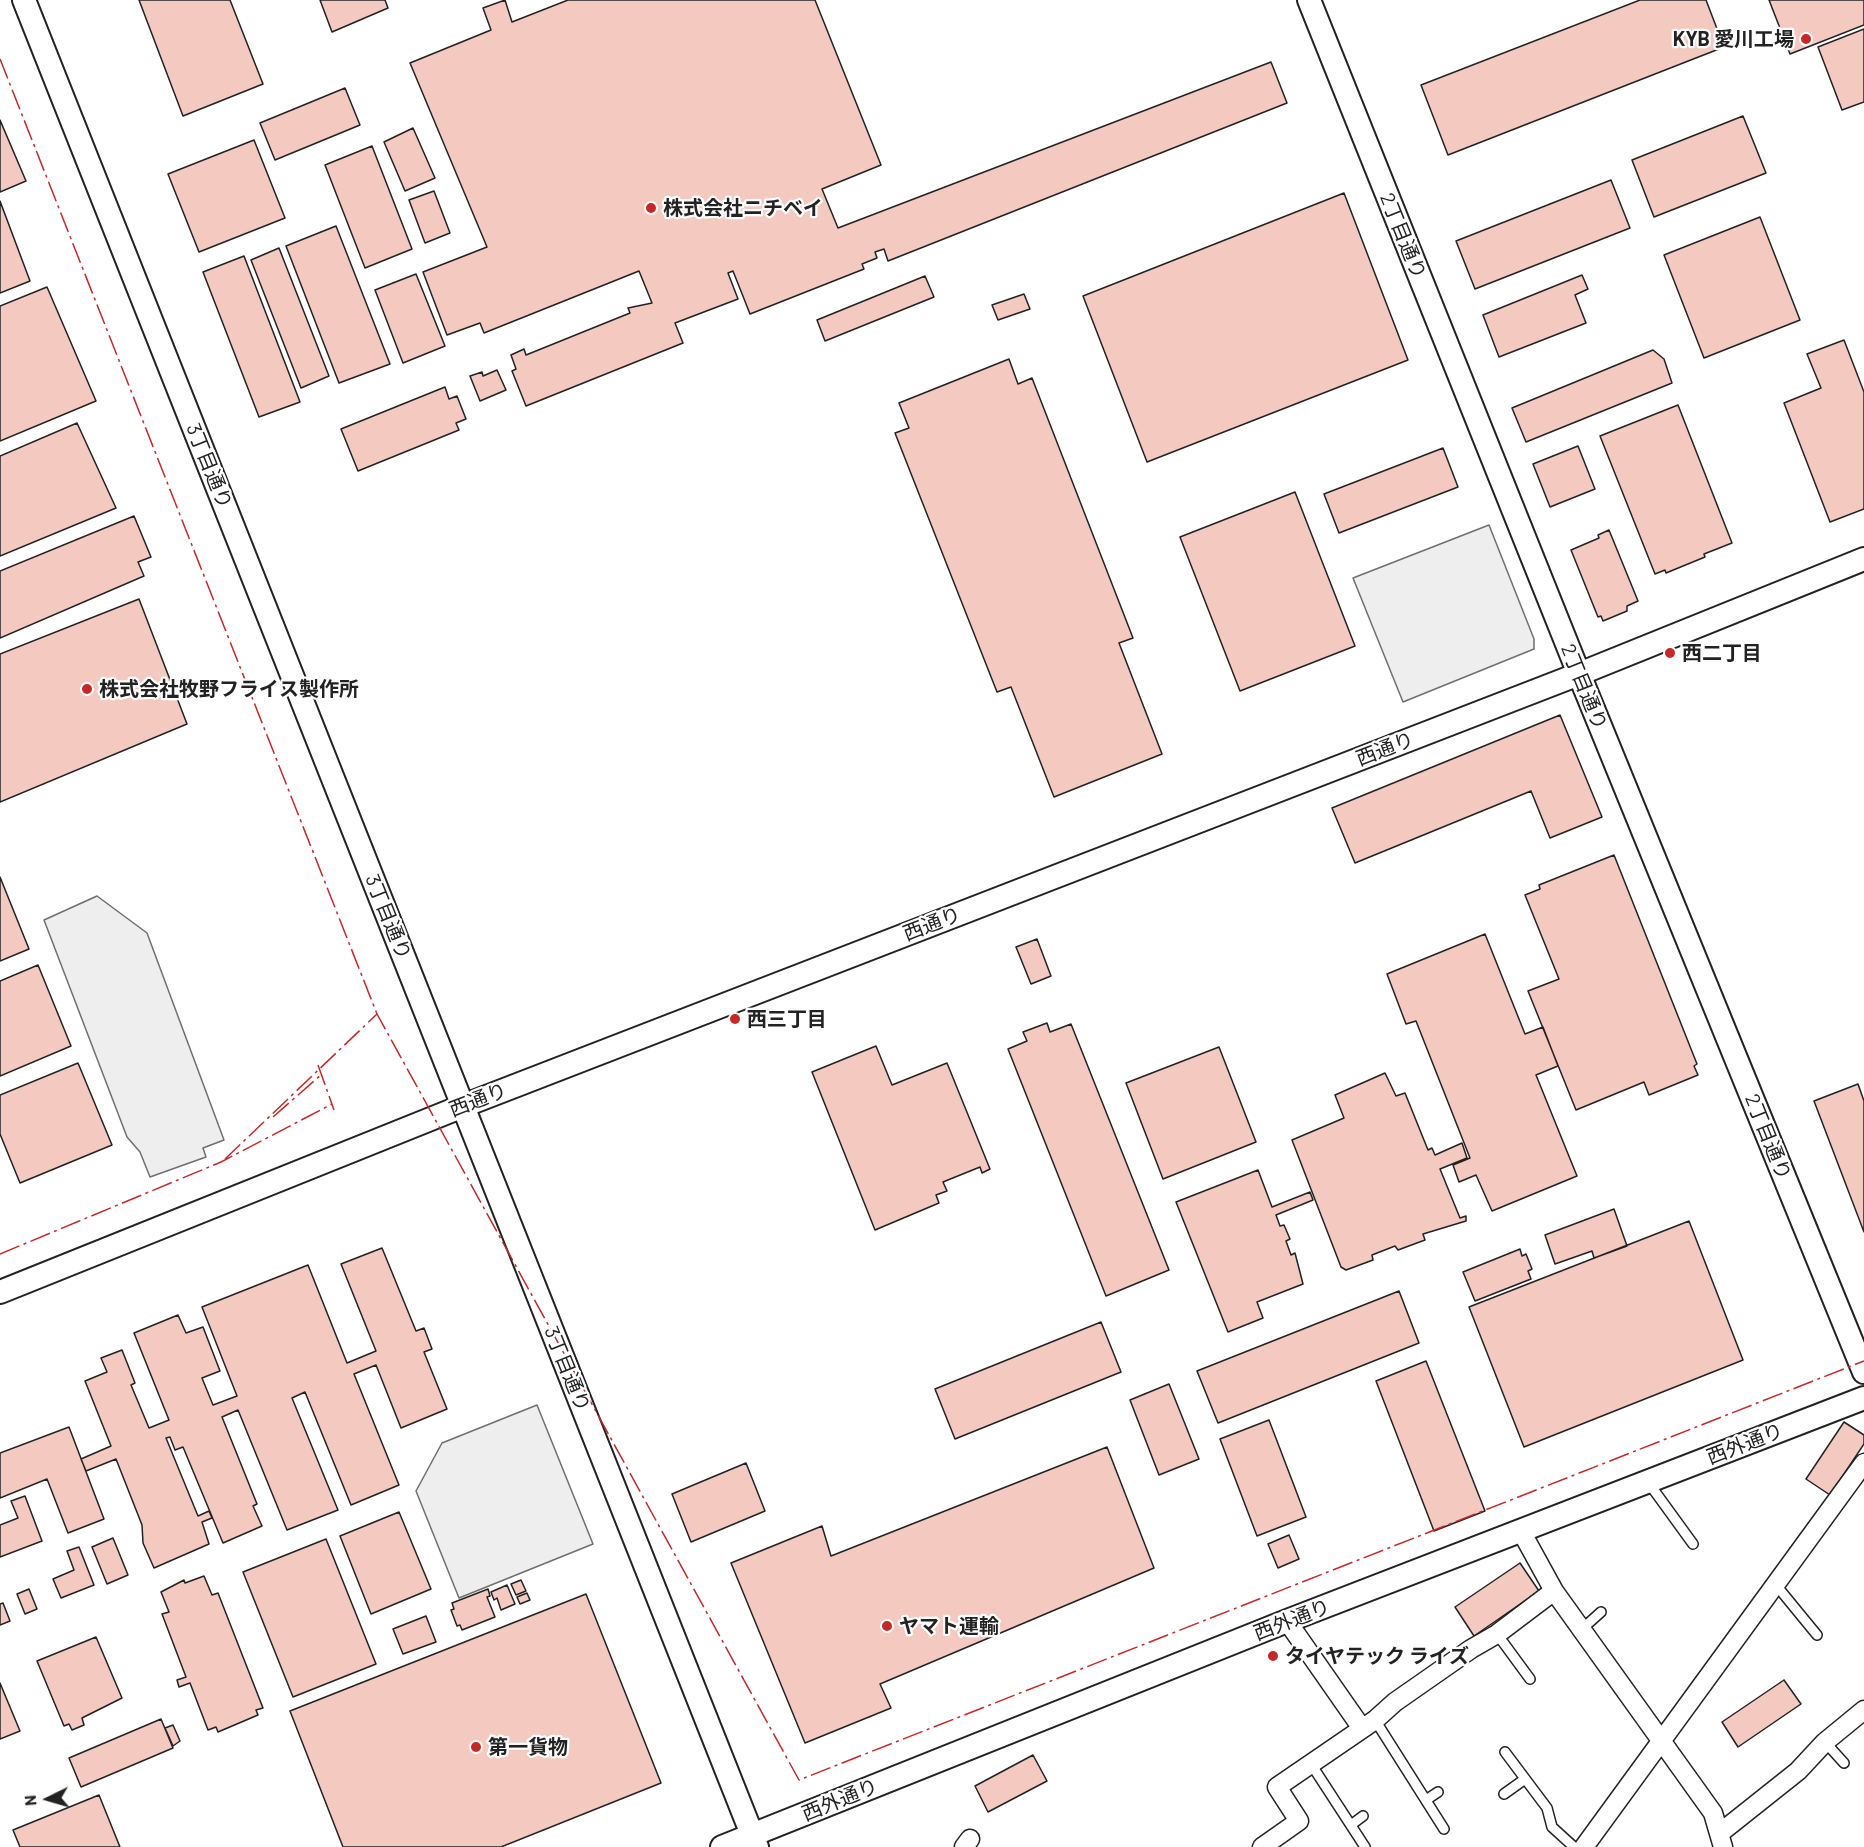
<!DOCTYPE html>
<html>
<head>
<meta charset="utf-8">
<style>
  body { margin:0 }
  #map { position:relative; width:1864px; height:1847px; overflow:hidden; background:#fff; font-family:Barlow,sans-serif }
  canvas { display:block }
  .north { position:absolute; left:18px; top:1769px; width:60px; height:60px; -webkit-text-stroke:4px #fff; paint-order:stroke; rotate:265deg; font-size:16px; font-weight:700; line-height:24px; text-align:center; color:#222 }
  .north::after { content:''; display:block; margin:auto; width:21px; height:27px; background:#222; clip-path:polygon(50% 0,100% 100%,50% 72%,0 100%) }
</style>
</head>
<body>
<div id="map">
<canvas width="1864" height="1847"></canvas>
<div class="north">N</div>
</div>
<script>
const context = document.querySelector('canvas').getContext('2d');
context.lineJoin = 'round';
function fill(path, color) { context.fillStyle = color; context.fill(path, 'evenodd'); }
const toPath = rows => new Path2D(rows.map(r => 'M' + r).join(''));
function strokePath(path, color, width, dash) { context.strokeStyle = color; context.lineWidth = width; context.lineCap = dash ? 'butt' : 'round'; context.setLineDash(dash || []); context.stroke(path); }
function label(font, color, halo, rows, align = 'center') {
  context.font = font + ' Barlow,"Noto Sans JP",sans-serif'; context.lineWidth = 4.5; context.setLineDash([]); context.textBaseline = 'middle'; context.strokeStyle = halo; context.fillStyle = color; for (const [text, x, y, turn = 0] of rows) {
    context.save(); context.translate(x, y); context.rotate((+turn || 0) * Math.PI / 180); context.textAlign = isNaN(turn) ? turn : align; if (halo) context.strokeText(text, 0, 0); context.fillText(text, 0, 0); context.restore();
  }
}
const green = toPath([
  [1489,525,1534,639,1534,649,1403,702,1353,578,1489,525],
  [97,896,147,933,224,1140,203,1148,206,1157,150,1177,140,1152,127,1137,44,920,97,896],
  [537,1405,593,1544,459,1598,416,1491,442,1443,537,1405]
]);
fill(green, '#eee');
strokePath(green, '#6f6f6f', 1.5);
const building = toPath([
  [139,0,230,0,263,84,183,116,139,0],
  [320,0,385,0,388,8,332,32,320,0],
  [505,0,512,22,568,0,815,0,881,165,822,189,838,228,1271,62,1287,103,888,261,884,249,875,252,877,258,862,264,864,269,750,314,733,271,728,273,738,299,675,323,683,343,526,406,512,371,516,369,511,355,524,349,526,355,630,313,628,308,652,303,639,271,484,333,480,323,447,335,423,272,487,247,410,63,491,30,483,8,505,0],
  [1640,0,1706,0,1724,47,1448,155,1421,85,1640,0],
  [1769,0,1864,0,1864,25,1790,54,1769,0],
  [1864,29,1864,102,1842,110,1818,47,1864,29],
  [345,88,360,125,275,160,260,123,345,88],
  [1743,116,1766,173,1654,217,1632,160,1743,116],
  [0,120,26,181,0,192,0,120],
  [413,128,435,178,405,191,384,142,413,128],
  [254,140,285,218,199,252,168,174,254,140],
  [372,146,412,249,365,268,325,165,372,146],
  [1611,180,1630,228,1475,289,1456,241,1611,180],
  [434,191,450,233,425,243,409,200,434,191],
  [1344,193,1408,360,1147,462,1083,296,1344,193],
  [0,201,30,281,0,293,0,201],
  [1760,217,1800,320,1704,358,1664,255,1760,217],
  [336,226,390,364,339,383,286,246,336,226],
  [279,248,329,376,301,388,251,260,279,248],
  [244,256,300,402,259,417,203,272,244,256],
  [416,274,445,346,403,363,375,290,416,274],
  [1582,275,1588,289,1575,295,1586,323,1499,357,1483,315,1582,275],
  [925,276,934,297,825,341,817,320,925,276],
  [47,287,96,401,0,441,0,306,47,287],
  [1024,294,1030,309,998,320,992,305,1024,294],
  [1844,340,1864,392,1864,509,1830,522,1784,403,1821,388,1807,354,1844,340],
  [1653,350,1664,359,1672,383,1526,442,1512,408,1653,350],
  [1009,359,1018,384,1032,378,1133,638,1119,643,1162,754,1054,797,1011,687,997,692,895,433,909,428,899,403,1009,359],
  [497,370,506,390,480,401,470,376,482,372,483,376,497,370],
  [445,387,449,399,457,396,466,419,456,423,459,430,358,471,341,429,445,387],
  [1678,405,1732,543,1704,554,1705,557,1666,573,1665,570,1655,574,1600,436,1678,405],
  [77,423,116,508,0,556,0,456,77,423],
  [1578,446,1595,489,1550,507,1533,464,1578,446],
  [1443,448,1458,487,1339,533,1324,494,1443,448],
  [1295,492,1355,646,1240,691,1180,537,1295,492],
  [134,516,151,557,138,562,144,576,0,638,0,571,134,516],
  [1609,530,1638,601,1627,606,1627,611,1603,621,1601,616,1598,617,1571,550,1599,538,1598,535,1609,530],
  [139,599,187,724,0,802,0,654,139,599],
  [1560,715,1602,817,1550,838,1531,791,1355,863,1332,808,1560,715],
  [1614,855,1697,1064,1694,1066,1698,1075,1649,1095,1644,1082,1576,1110,1528,991,1559,979,1525,895,1540,889,1539,885,1614,855],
  [0,877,29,949,0,961,0,877],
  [1485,934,1525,1034,1543,1027,1558,1066,1536,1075,1577,1176,1492,1211,1476,1175,1459,1182,1453,1165,1470,1158,1416,1021,1406,1024,1387,974,1485,934],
  [1037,939,1051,976,1031,984,1016,947,1037,939],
  [38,965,71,1046,0,1076,0,981,38,965],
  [1047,1023,1050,1032,1071,1024,1169,1270,1106,1296,1008,1049,1027,1041,1023,1032,1047,1023],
  [876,1046,892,1085,947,1063,990,1169,982,1173,980,1167,943,1182,947,1191,936,1195,939,1203,875,1230,812,1072,876,1046],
  [1219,1047,1256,1142,1163,1179,1126,1083,1219,1047],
  [78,1063,112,1145,20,1183,0,1134,0,1095,78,1063],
  [1385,1073,1396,1096,1405,1093,1428,1150,1432,1148,1435,1155,1462,1143,1467,1158,1440,1169,1460,1218,1466,1216,1466,1221,1423,1234,1425,1240,1398,1250,1395,1246,1372,1255,1373,1260,1346,1270,1341,1267,1292,1140,1344,1118,1335,1095,1385,1073],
  [1858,1084,1864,1101,1864,1232,1814,1101,1858,1084],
  [1258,1170,1272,1207,1310,1192,1313,1200,1276,1215,1280,1226,1284,1225,1290,1239,1286,1241,1291,1255,1295,1253,1303,1284,1257,1302,1263,1318,1228,1332,1176,1202,1258,1170],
  [1614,1209,1627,1246,1594,1258,1592,1251,1555,1264,1545,1235,1614,1209],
  [1689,1221,1743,1360,1524,1447,1469,1307,1689,1221],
  [382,1248,416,1331,424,1328,432,1349,424,1352,447,1409,401,1428,376,1365,354,1374,399,1485,351,1505,305,1392,292,1398,338,1510,287,1530,238,1410,222,1417,257,1504,253,1506,262,1526,223,1543,183,1447,175,1450,170,1437,166,1438,198,1516,209,1511,212,1518,202,1522,209,1544,154,1568,143,1543,142,1525,116,1459,86,1471,81,1459,111,1446,85,1381,107,1372,101,1358,122,1350,135,1383,131,1385,149,1428,169,1420,134,1333,178,1315,186,1333,203,1327,220,1371,202,1378,213,1405,237,1396,202,1307,308,1265,347,1363,376,1351,341,1264,382,1248],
  [1520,1249,1522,1256,1526,1254,1532,1269,1528,1271,1531,1279,1475,1301,1463,1272,1520,1249],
  [1399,1291,1419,1343,1218,1423,1197,1371,1399,1291],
  [1101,1322,1121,1372,955,1439,935,1389,1101,1322],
  [1426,1361,1485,1511,1434,1531,1376,1381,1426,1361],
  [1169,1384,1199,1459,1159,1475,1130,1400,1169,1384],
  [1269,1420,1306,1517,1257,1536,1220,1439,1269,1420],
  [1844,1422,1864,1435,1864,1444,1830,1495,1806,1479,1844,1422],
  [69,1427,104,1519,68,1533,47,1479,0,1498,0,1453,69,1427],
  [1107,1447,1154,1568,880,1684,891,1708,805,1743,731,1563,822,1526,831,1556,1107,1447],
  [746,1463,765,1511,691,1542,672,1494,746,1463],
  [25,1496,42,1541,0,1557,0,1525,18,1518,11,1501,25,1496],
  [399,1512,431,1589,371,1614,340,1536,399,1512],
  [1289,1535,1299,1559,1278,1568,1268,1544,1289,1535],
  [113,1538,128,1575,107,1584,92,1547,113,1538],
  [326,1539,376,1664,293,1697,243,1572,326,1539],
  [79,1547,94,1585,61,1598,53,1579,74,1570,67,1551,79,1547],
  [1520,1563,1539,1591,1474,1636,1455,1607,1520,1563],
  [204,1576,212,1595,218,1593,263,1708,256,1710,258,1715,218,1732,216,1727,208,1730,190,1683,179,1687,177,1680,186,1677,162,1614,169,1612,161,1592,184,1580,185,1583,204,1576],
  [521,1580,526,1591,516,1595,511,1584,521,1580],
  [507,1585,515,1604,501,1610,497,1598,494,1600,491,1592,507,1585],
  [29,1589,37,1609,25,1614,17,1594,29,1589],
  [488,1589,490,1596,487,1597,495,1617,462,1630,460,1625,457,1626,451,1610,454,1609,452,1603,488,1589],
  [527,1593,530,1600,520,1604,517,1597,527,1593],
  [586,1594,661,1783,501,1847,343,1847,290,1711,586,1594],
  [3,1603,10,1621,0,1625,0,1604,3,1603],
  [426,1616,436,1642,403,1654,393,1629,426,1616],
  [96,1637,122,1698,82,1718,84,1725,72,1730,69,1724,64,1726,37,1661,96,1637],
  [1784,1680,1801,1704,1738,1747,1722,1722,1784,1680],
  [0,1683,20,1731,0,1739,0,1683],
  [161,1719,173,1748,81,1787,69,1758,161,1719],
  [173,1725,180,1741,173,1746,165,1728,173,1725],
  [1033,1755,1047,1781,988,1812,975,1786,1033,1755],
  [99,1795,120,1847,20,1847,13,1830,99,1795]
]);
fill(building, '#f3c9c0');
strokePath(building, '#222', 1.5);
const service = toPath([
  [1648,1482,1693,1544],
  [1776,1585,1817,1635],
  [1582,1629,1601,1612],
  [1497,1634,1530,1679],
  [1375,1720,1444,1829],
  [1825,1742,1844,1763],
  [1505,1752,1547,1808,1552,1827,1574,1847],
  [1311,1764,1365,1847],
  [1504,1794,1525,1779],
  [1426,1800,1438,1792],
  [1351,1825,1363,1816]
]);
const minor = toPath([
  [1521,1531,1554,1591,1713,1813,1723,1847],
  [1287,1621,1361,1727],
  [1720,1833,1798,1771,1825,1742,1864,1710],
  [964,1847,970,1839],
  [1262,1847,1299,1821,1277,1787,1375,1720,1395,1702,1471,1649,1497,1634,1554,1591],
  [1584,1847,1864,1463]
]);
const tertiary = toPath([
  [24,0,757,1847],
  [1309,0,1579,674,1864,1372],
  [0,1292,463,1106,1579,674,1864,559],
  [722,1847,1287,1621,1864,1398]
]);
strokePath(service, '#222', 12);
strokePath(minor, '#222', 21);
strokePath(tertiary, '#222', 26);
strokePath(service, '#fff', 9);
strokePath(minor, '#fff', 18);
strokePath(tertiary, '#fff', 22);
strokePath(toPath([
  [0,59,377,1014,799,1780,1864,1361],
  [318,1065,334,1110],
  [273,1117,322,1074],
  [225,1159,377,1014],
  [0,1254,221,1162,332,1104]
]), '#c62828', 1.5, [21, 4.5, 3, 4.5]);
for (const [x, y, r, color] of [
  [1806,39,6,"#c62828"],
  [651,208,6,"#c62828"],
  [1670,653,6,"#c62828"],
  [87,689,6,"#c62828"],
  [735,1019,6,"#c62828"],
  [887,1626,6,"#c62828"],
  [1273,1656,6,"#c62828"],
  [476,1747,6,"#c62828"]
]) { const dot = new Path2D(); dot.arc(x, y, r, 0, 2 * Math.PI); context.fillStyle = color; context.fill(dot); strokePath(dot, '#fff', 2); }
label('bold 20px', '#222', '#fff', [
  ["KYB 愛川工場",1794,39,"right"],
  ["株式会社ニチベイ",663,208],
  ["西二丁目",1682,653],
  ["株式会社牧野フライス製作所",99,689],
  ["西三丁目",747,1019],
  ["ヤマト運輸",899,1626],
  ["タイヤテック ライズ",1285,1656],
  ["第一貨物",488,1747]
], 'left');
label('20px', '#222', '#fff', [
  ["2丁目通り",1403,236,68],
  ["3丁目通り",209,466,68],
  ["2丁目通り",1584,687,68],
  ["西通り",1385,749,-21],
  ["3丁目通り",388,917,68],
  ["西通り",932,924,-21],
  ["西通り",478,1100,-21],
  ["2丁目通り",1768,1137,68],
  ["3丁目通り",567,1369,68],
  ["西外通り",1745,1444,-21],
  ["西外通り",1292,1620,-21],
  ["西外通り",840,1800,-22]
]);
</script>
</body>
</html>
